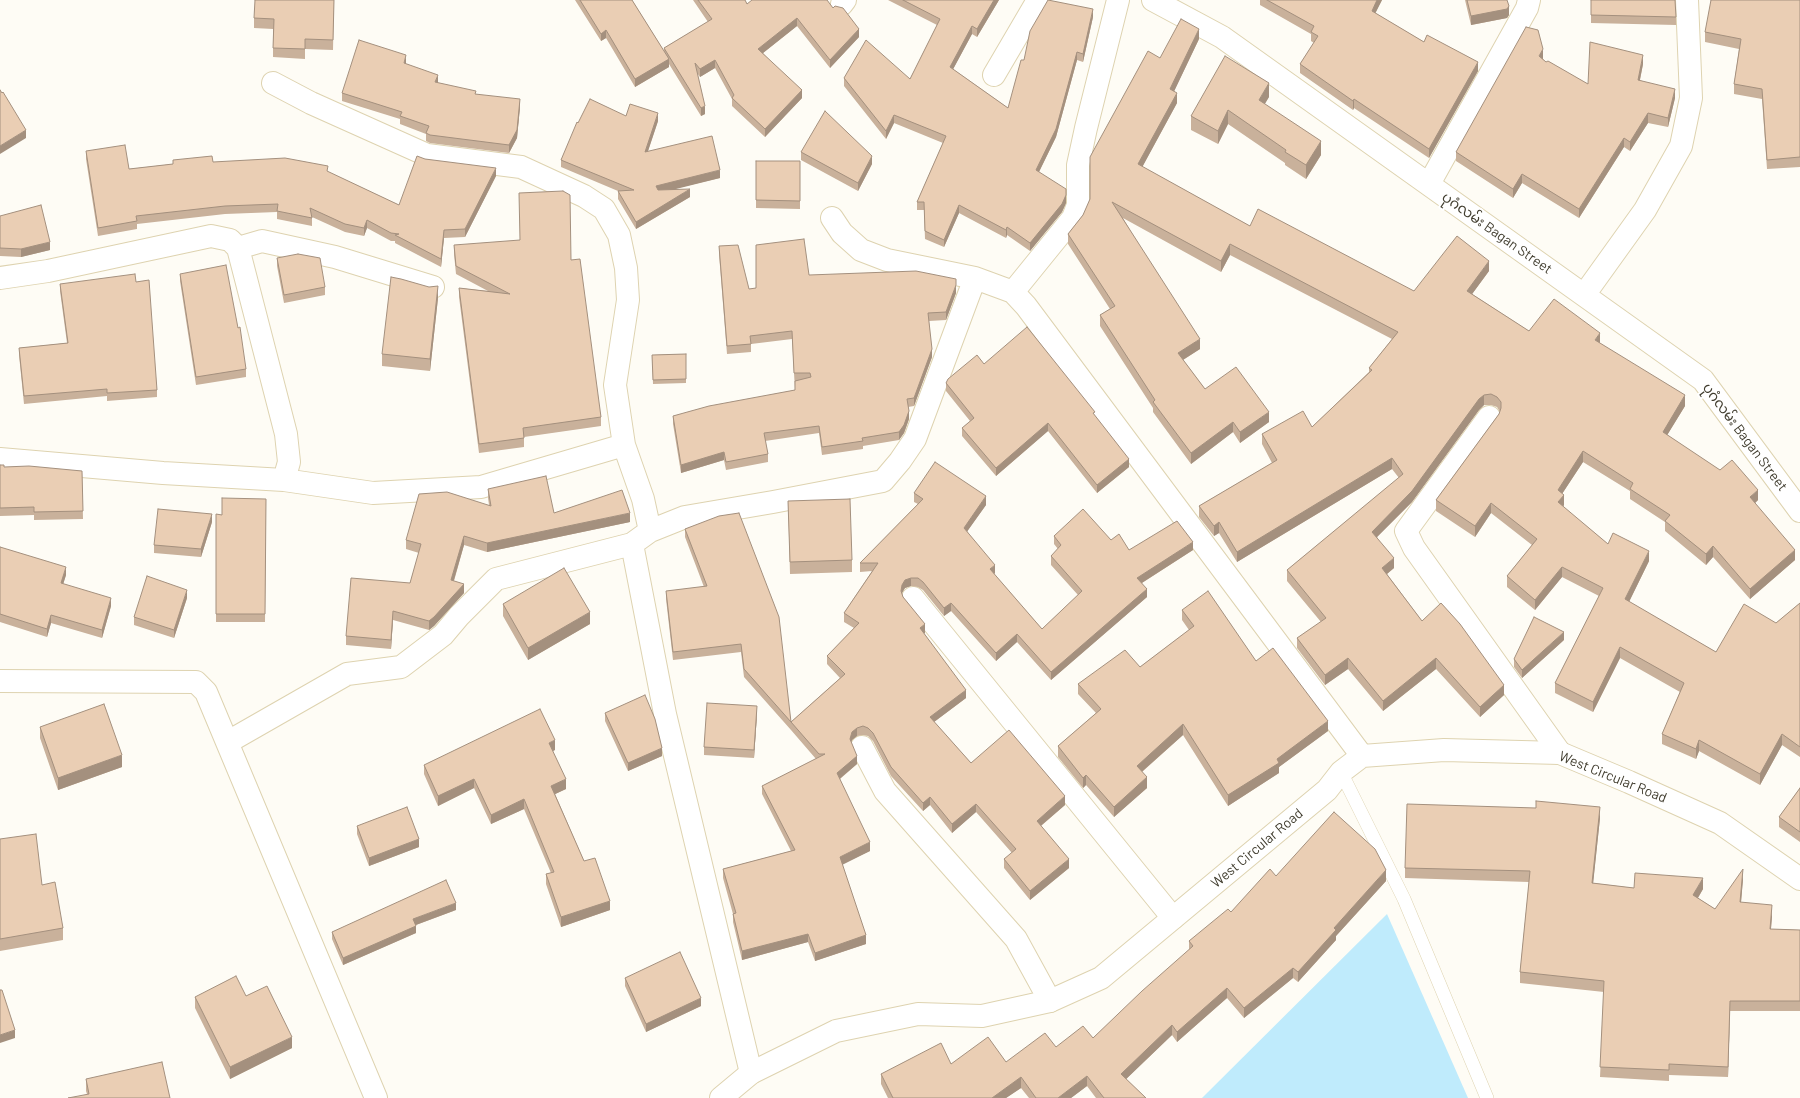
<!DOCTYPE html>
<html>
<head>
<meta charset="utf-8">
<style>
  body { margin:0 }
  canvas { display:block; background:#fefcf5 }
</style>
</head>
<body>
<canvas width="1800" height="1098"></canvas>
<script>
const context = document.querySelector('canvas').getContext('2d');
context.lineJoin = 'round';
function fill(path, color) { context.fillStyle = color; context.fill(path, 'evenodd'); }
const toPath = rows => new Path2D(rows.map(r => 'M' + r).join(''));
function strokePath(path, color, width, dash) { context.strokeStyle = color; context.lineWidth = width; context.lineCap = dash ? 'butt' : 'round'; context.setLineDash(dash || []); context.stroke(path); }
function label(font, color, halo, rows, align = 'center') {
  context.font = font + ' Barlow,"Noto Sans Myanmar",sans-serif'; context.lineWidth = 4; context.setLineDash([]); context.textBaseline = 'middle'; context.strokeStyle = halo; context.fillStyle = color; for (const [text, x, y, turn = 0] of rows) {
    context.save(); context.translate(x, y); context.rotate((+turn || 0) * Math.PI / 180); context.textAlign = isNaN(turn) ? turn : align; if (halo) context.strokeText(text, 0, 0); context.fillText(text, 0, 0); context.restore();
  }
}
fill(toPath([
  [1387,914,1468,1098,1202,1098]
]), '#bfebfc');
const service = toPath([
  [1341,772,1404,899,1487,1098]
]);
const minor = toPath([
  [1153,0,1222,37,1703,380,1800,511],
  [842,4,845,0],
  [994,75,1038,0],
  [273,83,311,103,427,155,521,167,584,196,604,209,619,235,626,268,628,300,615,385,624,445,643,499,650,531],
  [1429,184,1527,8,1529,0],
  [832,218,842,233,861,250,887,260,975,278,1013,292,1026,306,1362,756],
  [238,248,262,241,335,257,433,287],
  [0,278,48,271,211,236,230,240,238,248,286,434,289,462,284,480],
  [1013,292,1073,218,1078,205,1078,165,1086,128,1118,0],
  [1584,295,1645,210,1681,146,1691,98,1687,0],
  [1489,417,1406,531,1414,548,1560,753],
  [0,459,163,473,284,480,373,493,481,487,624,445],
  [632,544,665,714,751,1073],
  [913,598,1173,918],
  [0,681,196,682,206,692,376,1098],
  [228,742,347,674,401,667,443,635,459,616,496,579,632,544,650,531,685,517,773,502,883,481,900,461,915,439,975,278],
  [862,747,885,791,1016,939,1050,1001]
]);
const tertiary = toPath([
  [721,1098,751,1073,836,1031,918,1014,982,1016,1050,1001,1101,978,1327,790,1341,772,1362,756,1444,750,1560,753,1629,782,1720,823,1800,879]
]);
strokePath(service, '#ded3b0', 14);
strokePath(minor, '#ded3b0', 24);
strokePath(tertiary, '#ded3b0', 24);
strokePath(service, '#fff', 13);
strokePath(minor, '#fff', 22);
strokePath(tertiary, '#fff', 22);
fill(toPath([
  [334,0,333,50,305,49,305,59,273,57,273,29,254,28,254,18],
  [575,0,632,0,664,51,664,48,708,22,693,0,745,0,747,4,833,8,859,37,830,68,797,26,763,53,802,98,765,137,732,106,732,99,715,68,700,77,697,73,705,114,701,116,669,64,669,67,635,87,606,38,601,41],
  [888,0,999,0,977,37,972,34,953,69,1008,108,1024,60,1093,17,1083,62,1077,60,1056,137,1039,172,1066,203,1062,212,1030,251,1007,235,1006,238,959,213,944,247,925,239,924,210,917,210,917,202,943,143,894,123,886,139,844,86,844,78,910,79,937,25],
  [1260,0,1382,0,1375,13,1424,42,1478,71,1429,158,1354,108,1353,110,1300,73,1300,64,1314,43,1311,41,1311,34,1260,5],
  [1465,0,1507,0,1509,15,1507,18,1471,25],
  [1591,0,1676,17,1676,25,1591,23],
  [1800,0,1800,167,1767,169,1762,99,1734,94,1734,84,1739,49,1705,42,1705,32],
  [1199,39,1174,91,1177,103,1142,167,1250,226,1414,291,1489,271,1472,294,1529,331,1600,343,1685,406,1667,435,1758,500,1755,503,1795,560,1750,599,1713,557,1706,565,1665,531,1665,522,1630,499,1630,491,1583,462,1562,494,1564,505,1563,507,1608,544,1649,561,1629,602,1716,652,1776,623,1800,603,1800,757,1782,745,1760,785,1699,751,1696,759,1662,744,1662,734,1680,692,1620,658,1593,712,1555,693,1555,683,1599,596,1562,577,1535,610,1507,587,1507,576,1532,545,1491,513,1475,537,1436,511,1436,500,1499,414,1500,412,1497,407,1491,405,1484,405,1479,410,1412,502,1377,537,1394,568,1387,574,1422,621,1504,695,1480,717,1436,669,1383,711,1348,669,1325,685,1297,648,1297,638,1321,622,1287,581,1287,570,1399,478,1392,469,1237,562,1219,533,1214,536,1199,517,1199,506,1272,463,1262,444,1262,434,1312,427,1369,372,1369,368,1392,339,1230,255,1221,272,1123,218,1200,349,1183,360,1205,389,1269,422,1240,443,1233,432,1191,464,1153,412,1153,408,1100,326,1100,315,1110,309,1068,244,1068,234,1083,215,1160,58],
  [1543,59,1546,62,1588,84,1643,64,1640,80,1675,98,1668,127,1648,123,1630,151,1624,147,1579,218,1522,183,1513,198,1456,161,1456,152],
  [406,64,438,83,520,107,517,138,509,153,430,143,426,141,426,134,400,124,400,119,342,101,342,93],
  [1269,97,1264,104,1321,155,1306,179,1285,165,1285,163,1228,124,1218,144,1191,130,1191,116],
  [626,116,658,121,648,151,720,178,673,189,690,197,636,229,618,199,618,191,561,167,561,160,578,123],
  [86,151,129,169,173,164,173,160,213,162,328,172,399,205,425,159,496,176,465,237,444,238,441,267,395,243,395,241,391,241,367,228,364,236,345,232,312,217,312,226,277,219,277,212,225,214,137,224,137,229,98,236,86,159],
  [801,152,872,164,858,191,801,160],
  [756,161,800,161,800,209,756,208],
  [0,216,50,250,21,257,0,256],
  [454,245,571,260,601,417,601,426,524,437,524,447,479,453,459,297,459,288,488,291,456,274,454,254],
  [719,246,749,289,756,288,809,275,956,293,946,320,929,321,932,357,914,406,908,407,909,419,904,433,899,440,863,446,863,449,822,455,819,433,765,441,768,454,768,462,726,470,724,460,681,473,673,424,673,416,795,390,792,339,751,344,751,352,727,354,719,254],
  [277,258,325,287,325,295,284,303,277,266],
  [180,274,238,328,246,369,246,377,196,385,180,281],
  [136,282,157,390,157,397,107,401,107,396,24,404,19,355,19,348,67,343,60,291,60,284],
  [438,298,430,371,382,366,382,354],
  [686,354,686,383,653,384,652,355],
  [984,364,1095,416,1129,467,1097,493,1048,431,996,476,962,436,962,428,970,421,946,391,946,383],
  [0,465,4,467,82,471,83,519,34,520,34,515,0,516],
  [488,489,554,513,630,522,487,552,464,545,454,581,464,593,434,626,429,630,393,620,391,649,346,645,346,636,410,583,419,553,406,549,406,540,489,505,488,498],
  [914,493,986,505,967,531,995,573,994,574,1042,629,1078,595,1051,565,1051,556,1058,549,1054,544,1054,536,1111,540,1129,550,1193,550,1142,583,1147,597,1051,680,1017,642,996,661,951,611,944,616,923,590,918,587,911,586,905,588,902,593,903,597,925,633,924,633,966,698,934,722,971,763,1065,805,1041,826,1069,868,1030,900,1004,868,1004,859,1012,853,976,812,952,833,930,805,923,811,891,776,873,741,868,736,863,735,857,736,852,740,851,742,857,764,840,779,870,851,842,864,866,944,815,961,808,942,742,960,733,922,733,914,723,878,723,869,791,851,762,794,762,786,816,759,791,730,791,722,840,678,827,664,827,656,854,628,844,622,844,613,872,571,860,572,860,563,918,504,914,502],
  [266,499,265,622,216,622,216,514,222,515],
  [788,501,852,560,852,572,790,574],
  [212,522,201,557,154,553,154,545],
  [685,529,791,722,791,730,744,677,741,652,673,660,666,599,666,591,704,587,685,537],
  [0,547,66,575,63,584,111,606,102,638,51,623,47,637,0,622],
  [187,598,174,638,134,625,134,617],
  [503,604,590,624,528,660,503,616],
  [1182,610,1256,661,1328,731,1279,767,1279,773,1228,806,1183,735,1142,772,1147,788,1114,817,1086,785,1083,788,1058,757,1058,746,1096,713,1078,694,1078,684,1140,667,1189,630,1182,620],
  [1564,640,1522,678,1514,667,1514,659],
  [605,713,662,756,628,771,605,721],
  [757,714,754,758,704,755,704,747],
  [40,727,122,767,58,790,40,738],
  [555,750,553,751,566,789,555,794,584,861,610,910,561,927,546,884,546,874,551,873,524,809,491,824,474,788,438,806,424,774,424,765],
  [1800,788,1800,842,1779,827,1779,817],
  [1600,818,1593,883,1634,888,1703,889,1698,898,1715,909,1743,879,1741,903,1772,916,1771,929,1800,930,1800,1011,1730,1011,1728,1077,1669,1075,1669,1081,1600,1077,1604,992,1520,983,1520,972,1529,882,1405,878,1405,868],
  [357,826,419,847,369,866,357,834],
  [0,839,63,928,63,940,0,951],
  [1276,876,1386,881,1336,936,1336,940,1298,982,1293,978,1244,1018,1227,998,1177,1042,1172,1035,1126,1079,1146,1098,1096,1098,1087,1086,1071,1098,1029,1098,1021,1088,1006,1098,888,1098,881,1084,881,1074,951,1064,1006,1062,1056,1047,1093,1038,1189,950,1189,941,1231,912],
  [456,910,416,925,416,933,343,965,332,939,332,932],
  [625,978,701,1006,646,1032,625,986],
  [246,996,292,1048,230,1079,195,1008,195,997],
  [86,1079,170,1098,87,1094,86,1091]
]), '#c9b19b');
fill(toPath([
  [994,0,999,0,977,37,977,29],
  [1377,0,1382,0,1372,20,1372,11],
  [1509,6,1509,15,1507,18,1471,25,1471,16],
  [1093,9,1093,17,1083,62,1083,54],
  [797,18,797,26,758,57,758,49],
  [972,26,972,34,950,75,950,67],
  [859,29,859,37,830,68,830,60],
  [1199,29,1199,39,1170,100,1170,89],
  [606,30,606,38,601,41,601,34],
  [1543,49,1543,59,1539,65,1539,56],
  [1077,52,1077,60,1056,137,1036,178,1036,170],
  [406,55,406,63,404,71,404,63],
  [1643,55,1643,64,1638,89,1638,80],
  [669,59,669,67,635,87,635,79],
  [715,60,715,68,700,77,700,69],
  [1478,62,1478,71,1429,158,1429,149],
  [438,75,438,83,435,82],
  [1269,83,1269,97,1259,114,1259,100],
  [1675,89,1675,98,1668,127,1668,118],
  [802,90,802,98,765,137,765,129],
  [1177,93,1177,103,1138,175,1138,164],
  [520,99,520,107,517,138,509,153,509,145],
  [1354,99,1354,108,1353,110,1353,101],
  [705,106,705,114,701,116,701,108],
  [1228,110,1228,124,1218,144,1218,131],
  [658,113,658,121,645,160,645,152],
  [1648,113,1648,123,1630,151,1630,142],
  [894,115,894,123,886,139,886,131],
  [26,130,26,138,0,154,0,146],
  [1624,138,1624,147,1579,218,1579,209],
  [1321,141,1321,155,1306,179,1306,165],
  [872,156,872,164,858,191,858,183],
  [496,168,496,176,465,237,465,229],
  [720,170,720,178,656,194,656,186],
  [1522,174,1522,183,1513,198,1513,189],
  [690,189,690,197,636,229,636,222],
  [1066,195,1066,203,1062,212,1030,251,1030,243],
  [959,205,959,213,944,247,944,240],
  [367,220,367,228,364,236,364,228],
  [1007,227,1007,235,1006,238,1006,230],
  [444,230,444,238,441,267,441,259],
  [50,242,50,250,21,257,21,249],
  [1230,244,1230,255,1221,272,1221,261],
  [1489,261,1489,271,1467,301,1467,291],
  [956,285,956,293,946,320,946,312],
  [438,286,438,298,430,371,430,359],
  [1600,333,1600,344,1595,340],
  [1200,339,1200,349,1178,363,1178,353],
  [932,349,932,357,914,406,914,398],
  [1484,395,1484,405,1479,410,1412,502,1372,542,1372,532,1479,399],
  [1685,395,1685,406,1663,442,1663,432],
  [909,411,909,419,904,433,899,440,899,432],
  [1269,412,1269,422,1240,443,1240,432],
  [1233,422,1233,432,1191,464,1191,453],
  [1048,423,1048,431,996,476,996,468],
  [1583,451,1583,462,1558,500,1558,490],
  [724,452,724,460,681,473,681,465],
  [1392,458,1392,469,1237,562,1237,552],
  [1129,459,1129,467,1097,493,1097,485],
  [1758,490,1758,500,1750,508,1750,497],
  [1564,495,1564,505,1558,513,1558,502],
  [986,496,986,505,964,536,964,528],
  [1491,503,1491,513,1475,537,1475,526],
  [630,513,630,522,487,552,487,543],
  [212,514,212,522,201,557,201,549],
  [1219,522,1219,533,1214,536,1214,526],
  [464,536,464,545,451,590,451,580],
  [1193,542,1193,550,1137,586,1137,578],
  [1713,546,1713,557,1706,565,1706,554],
  [1795,550,1795,560,1750,599,1750,589],
  [1649,551,1649,561,1625,610,1625,599],
  [1394,558,1394,568,1382,578,1382,568],
  [995,565,995,573,990,578,990,569],
  [66,567,66,575,61,591,61,583],
  [1562,567,1562,577,1535,610,1535,600],
  [911,578,911,586,905,588,902,593,901,591,902,585,905,580],
  [464,584,464,593,434,626,429,630,429,621],
  [1147,589,1147,597,1051,680,1051,672],
  [187,590,187,598,174,638,174,630],
  [111,598,111,606,102,638,102,630],
  [951,603,951,611,944,616,944,608],
  [393,611,393,620,391,649,391,640],
  [590,612,590,624,528,660,528,648],
  [51,615,51,623,47,637,47,629],
  [925,624,925,633,920,636,920,628],
  [1564,632,1564,640,1522,678,1522,670],
  [1017,634,1017,642,996,661,996,653],
  [1620,647,1620,658,1593,712,1593,702],
  [1348,658,1348,669,1325,685,1325,675],
  [1436,658,1436,669,1383,711,1383,701],
  [1504,685,1504,695,1480,717,1480,707],
  [966,690,966,698,930,725,930,717],
  [757,706,757,714,754,758,754,750],
  [1328,721,1328,731,1279,767,1279,773,1228,806,1228,795],
  [1183,724,1183,735,1137,776,1137,766],
  [857,728,857,736,852,740,850,747,850,739,852,732],
  [1782,734,1782,745,1760,785,1760,774],
  [555,740,555,750,549,753,549,743],
  [1699,740,1699,751,1696,759,1696,749],
  [662,748,662,756,628,771,628,763],
  [122,755,122,767,58,790,58,778],
  [857,756,857,764,837,781,837,773],
  [1086,775,1086,785,1083,788,1083,778],
  [1147,777,1147,788,1114,817,1114,807],
  [474,779,474,788,438,806,438,796],
  [566,779,566,789,551,796,551,786],
  [1065,796,1065,805,1037,829,1037,821],
  [930,797,930,805,923,811,923,803],
  [524,799,524,809,491,824,491,815],
  [976,804,976,812,952,833,952,824],
  [1600,807,1600,818,1592,894,1592,883],
  [419,839,419,847,369,866,369,858],
  [870,842,870,851,840,866,840,857],
  [1069,859,1069,868,1030,900,1030,891],
  [1743,869,1743,879,1740,913,1740,902],
  [1386,870,1386,881,1336,936,1336,940,1298,982,1298,972,1334,928],
  [1703,878,1703,889,1693,906,1693,895],
  [610,901,610,910,561,927,561,917],
  [456,903,456,910,413,926,413,919],
  [1772,905,1772,916,1770,940,1770,929],
  [416,926,416,933,343,965,343,958],
  [808,934,808,942,742,960,742,951],
  [866,935,866,944,815,961,815,953],
  [1293,968,1293,978,1244,1018,1244,1008],
  [1227,988,1227,998,1177,1042,1177,1032],
  [701,998,701,1006,646,1032,646,1024],
  [1730,1001,1730,1011,1728,1077,1728,1067],
  [1172,1025,1172,1035,1121,1084,1121,1074],
  [15,1030,15,1038,0,1043,0,1035],
  [292,1037,292,1048,230,1079,230,1067],
  [1087,1076,1087,1086,1071,1098,1058,1098],
  [1021,1077,1021,1088,1006,1098,992,1098]
]), '#a4907e');
const building = toPath([
  [255,0,334,0,333,40,305,39,305,49,273,48,274,19,254,18,255,0],
  [580,0,632,0,669,59,635,79,606,30,601,34,580,0],
  [698,0,745,0,747,4,752,0,827,0,833,8,835,6,843,8,859,29,830,60,797,18,758,49,802,90,765,129,732,98,734,95,715,60,700,69,695,63,705,106,701,108,664,48,712,19,698,0],
  [903,0,994,0,977,29,972,26,950,67,1008,108,1021,60,1024,60,1030,31,1048,0,1093,9,1083,54,1077,52,1056,129,1036,170,1066,189,1066,195,1062,204,1030,243,1007,227,1006,230,959,205,944,240,925,231,924,202,917,202,946,136,894,115,886,131,844,78,866,40,910,79,940,19,903,0],
  [1267,0,1377,0,1372,11,1424,42,1427,35,1478,62,1429,149,1354,99,1353,101,1300,64,1318,36,1311,32,1314,26,1267,0],
  [1467,0,1507,0,1509,6,1507,9,1471,16,1467,0],
  [1591,0,1675,0,1676,17,1591,15,1591,0],
  [1711,0,1800,0,1800,157,1767,160,1762,89,1734,84,1741,39,1705,32,1711,0],
  [1181,19,1199,29,1170,89,1177,93,1138,164,1250,226,1258,209,1414,291,1457,236,1489,261,1467,291,1529,331,1554,299,1600,333,1595,340,1685,395,1663,432,1720,470,1732,460,1758,490,1750,497,1795,550,1750,589,1713,546,1706,554,1665,521,1670,515,1630,489,1633,483,1583,451,1558,490,1564,495,1558,502,1608,544,1613,533,1649,551,1625,599,1716,652,1744,604,1776,623,1800,603,1800,747,1782,734,1760,774,1699,740,1696,749,1662,734,1684,683,1620,647,1593,702,1555,683,1603,588,1562,567,1535,600,1507,576,1537,539,1491,503,1475,526,1436,500,1499,414,1501,408,1501,402,1497,397,1491,394,1484,395,1479,399,1412,491,1372,532,1394,558,1382,568,1422,621,1441,603,1460,624,1504,685,1480,707,1436,658,1383,701,1348,658,1325,675,1297,638,1326,618,1287,570,1403,474,1392,458,1237,552,1219,522,1214,526,1199,506,1277,460,1262,434,1303,411,1312,427,1372,370,1369,368,1398,332,1230,244,1221,261,1112,202,1200,339,1178,353,1205,389,1236,367,1269,412,1240,432,1233,422,1191,453,1153,402,1155,400,1100,315,1115,306,1068,234,1083,215,1090,199,1090,157,1148,51,1160,58,1181,19],
  [1526,27,1538,30,1543,49,1539,56,1546,62,1548,61,1588,84,1590,42,1643,55,1638,80,1675,89,1668,118,1648,113,1630,142,1624,138,1579,209,1522,174,1513,189,1456,152,1526,27],
  [359,40,406,55,404,63,438,75,435,82,476,91,475,94,520,99,517,130,509,145,430,135,426,133,429,126,400,116,402,112,342,93,359,40],
  [1225,56,1269,83,1259,100,1321,141,1306,165,1285,152,1286,150,1228,110,1218,131,1191,116,1225,56],
  [0,90,2,93,3,92,26,130,0,146,0,90],
  [590,99,626,116,630,104,658,113,645,152,712,136,720,170,656,186,658,190,690,189,636,222,618,191,634,190,561,160,577,122,578,123,590,99],
  [825,111,872,156,858,183,801,152,825,111],
  [125,145,129,169,173,164,173,160,212,156,213,162,285,158,328,166,327,171,399,205,417,156,425,159,496,168,465,229,444,230,441,259,395,235,399,234,391,233,367,220,364,228,345,224,310,208,312,218,277,211,278,204,225,206,136,216,137,221,98,228,86,151,125,145],
  [756,161,800,161,800,201,756,200,756,161],
  [563,191,570,195,571,260,580,259,601,417,523,428,524,438,479,444,459,288,510,294,456,266,454,245,520,240,519,193,563,191],
  [41,205,50,242,21,249,0,248,0,216,41,205],
  [804,239,809,275,916,271,956,279,956,285,946,312,928,313,932,349,914,398,907,399,909,411,904,425,899,432,862,438,863,441,822,447,819,426,764,433,768,454,726,462,724,452,681,465,673,416,709,406,795,390,795,381,811,377,810,373,794,373,792,331,750,336,751,344,727,346,719,246,738,245,749,289,756,288,756,245,804,239],
  [298,254,320,258,325,287,284,295,277,258,298,254],
  [226,265,238,328,240,327,246,369,196,377,180,274,226,265],
  [135,274,136,282,149,280,157,390,107,393,107,389,24,396,19,348,68,343,60,284,135,274],
  [391,277,401,279,429,287,438,286,430,359,382,354,391,277],
  [1027,327,1095,412,1093,413,1129,459,1097,485,1048,423,996,468,962,428,974,418,946,383,948,379,977,355,984,364,1027,327],
  [686,354,686,379,653,380,652,355,686,354],
  [935,462,986,496,964,528,995,565,990,569,1042,629,1082,591,1051,556,1061,545,1054,536,1083,509,1111,540,1119,534,1129,550,1177,521,1193,542,1137,578,1147,589,1051,672,1017,634,996,653,951,603,944,608,923,582,918,578,911,578,905,580,902,585,901,591,903,597,925,624,920,628,966,690,930,717,971,763,1009,730,1065,796,1037,821,1069,859,1030,891,1004,859,1016,849,976,804,952,824,930,797,923,803,891,767,873,733,868,728,863,726,857,728,852,732,850,739,857,756,837,773,870,842,840,857,866,935,815,953,808,934,742,951,733,914,736,913,723,869,795,850,762,786,825,754,819,754,791,722,845,674,827,656,859,623,844,613,878,563,860,563,923,499,914,493,935,462],
  [0,465,4,465,4,467,29,466,82,471,83,511,34,512,34,507,0,508,0,465],
  [546,476,554,513,622,490,630,513,487,543,464,536,451,580,464,584,434,617,429,621,393,611,391,640,346,636,351,578,410,583,421,544,406,540,419,494,447,492,491,506,488,489,546,476],
  [222,498,266,499,265,614,216,614,216,514,222,515,222,498],
  [850,499,852,560,790,562,788,501,850,499],
  [158,509,212,514,201,549,154,545,158,509],
  [739,513,779,617,791,722,744,669,741,644,673,652,666,591,707,586,685,529,719,516,739,513],
  [0,547,66,567,61,583,111,598,102,630,51,615,47,629,0,614,0,547],
  [564,568,590,612,528,648,503,604,564,568],
  [147,576,187,590,174,630,134,617,147,576],
  [1208,591,1256,661,1273,648,1328,721,1277,759,1279,763,1228,795,1183,724,1137,766,1147,777,1114,807,1086,775,1083,778,1058,746,1101,709,1078,684,1125,650,1140,667,1194,626,1182,610,1208,591],
  [1534,617,1564,632,1522,670,1514,659,1534,617],
  [645,695,655,719,662,748,628,763,605,713,645,695],
  [707,703,757,706,754,750,704,747,707,703],
  [104,704,122,755,58,778,40,727,104,704],
  [540,709,555,740,549,743,566,779,551,786,584,861,595,858,610,901,561,917,546,874,554,872,524,799,491,815,474,779,438,796,424,765,540,709],
  [1800,788,1800,832,1779,817,1800,788],
  [1536,801,1600,807,1592,883,1634,888,1635,873,1703,878,1693,895,1715,909,1743,869,1740,902,1772,905,1770,929,1800,930,1800,1001,1730,1001,1728,1067,1669,1064,1669,1070,1600,1067,1604,981,1520,972,1530,871,1405,868,1407,804,1536,808,1536,801],
  [407,807,419,839,369,858,357,826,407,807],
  [1334,812,1375,849,1386,870,1334,928,1336,930,1298,972,1293,968,1244,1008,1227,988,1177,1032,1172,1025,1121,1074,1146,1098,1104,1098,1087,1076,1058,1098,1036,1098,1021,1077,992,1098,893,1098,881,1074,941,1043,951,1064,988,1037,1006,1062,1045,1033,1056,1047,1083,1026,1093,1038,1142,991,1193,946,1189,941,1228,909,1231,912,1270,869,1276,876,1334,812],
  [36,834,42,885,55,882,63,928,0,939,0,839,36,834],
  [446,880,456,903,413,919,416,926,343,958,332,932,446,880],
  [680,952,701,998,646,1024,625,978,680,952],
  [236,976,246,996,267,986,292,1037,230,1067,195,997,236,976],
  [0,990,2,990,15,1030,0,1035,0,990],
  [162,1062,170,1098,68,1098,89,1094,86,1079,162,1062]
]);
fill(building, '#eaceb4');
strokePath(building, '#a4907e', 1);
label('14px', '#413d2f', '#fff', [
  ["ပုဂံလမ်း Bagan Street",1497,233,35],
  ["ပုဂံလမ်း Bagan Street",1745,437,53],
  ["West Circular Road",1613,777,22],
  ["West Circular Road",1257,848,-40]
]);
</script>
</body>
</html>
